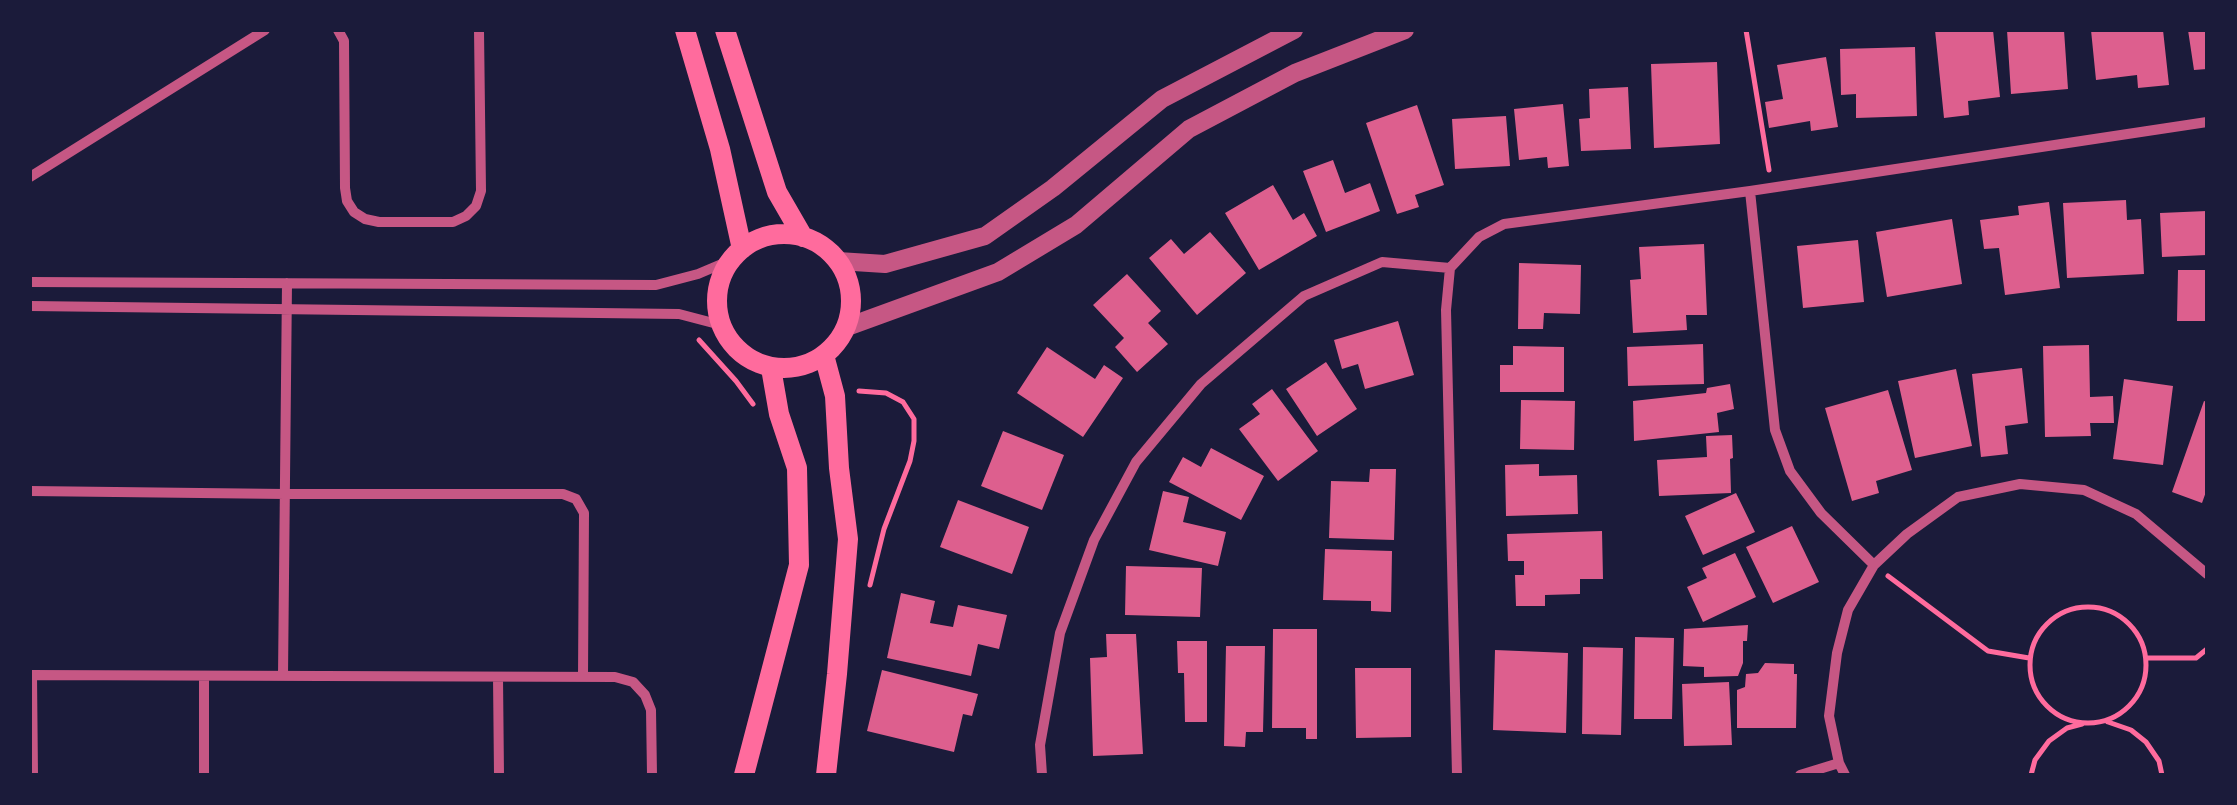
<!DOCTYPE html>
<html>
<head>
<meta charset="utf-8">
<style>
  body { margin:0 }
  #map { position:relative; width:2237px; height:805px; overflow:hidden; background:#1b1b3a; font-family:"Work Sans",sans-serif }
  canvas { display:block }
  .frame { position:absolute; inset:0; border:32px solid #1b1b3a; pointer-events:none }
</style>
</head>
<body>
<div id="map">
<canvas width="2237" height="805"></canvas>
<div class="frame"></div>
</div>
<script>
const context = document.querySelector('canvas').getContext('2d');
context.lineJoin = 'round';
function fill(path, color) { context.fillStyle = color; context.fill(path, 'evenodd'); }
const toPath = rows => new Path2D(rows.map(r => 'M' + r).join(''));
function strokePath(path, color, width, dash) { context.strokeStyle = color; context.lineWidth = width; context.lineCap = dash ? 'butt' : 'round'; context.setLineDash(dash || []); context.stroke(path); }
fill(toPath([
  [1935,30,1993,30,2000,97,1968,101,1969,115,1944,118],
  [2007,30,2064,30,2068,89,2011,94],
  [2091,30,2163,30,2169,85,2138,88,2137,75,2096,80],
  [2188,30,2207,30,2207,69,2194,70],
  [1915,47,1917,116,1856,118,1856,94,1841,95,1840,49],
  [1826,57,1838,127,1811,131,1810,121,1769,128,1765,102,1783,99,1777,65],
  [1717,62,1720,144,1654,148,1651,64],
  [1628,87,1631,149,1581,151,1579,119,1590,118,1589,89],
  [1563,104,1569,166,1548,168,1547,157,1519,160,1514,109],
  [1417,105,1444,185,1415,195,1419,207,1397,214,1366,123],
  [1506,116,1510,166,1455,169,1452,119],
  [1333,160,1345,193,1370,183,1380,211,1326,232,1303,171],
  [1273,185,1293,220,1304,213,1317,236,1259,270,1225,213],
  [2126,200,2127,220,2141,219,2144,274,2067,278,2063,203],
  [2049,202,2060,288,2005,295,1999,248,1984,249,1980,220,2019,215,2018,206],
  [2207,211,2207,255,2162,257,2160,213],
  [1952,219,1962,284,1887,297,1876,232],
  [1210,232,1246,273,1197,315,1149,258,1171,239,1184,254],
  [1858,240,1864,302,1803,308,1797,246],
  [1704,244,1707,315,1686,315,1687,330,1633,333,1630,280,1641,279,1639,247],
  [1519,263,1581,265,1580,314,1544,313,1543,329,1518,329],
  [2178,270,2207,270,2207,321,2177,321],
  [1127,274,1161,311,1148,323,1168,344,1137,372,1115,347,1124,338,1093,305],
  [1398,321,1414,375,1365,389,1358,364,1342,369,1334,340],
  [1703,344,1704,384,1628,386,1627,347],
  [2089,345,2090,397,2113,396,2114,423,2090,423,2091,436,2045,437,2043,346],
  [1513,346,1564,347,1564,392,1500,392,1500,365,1513,365],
  [1047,347,1095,379,1104,365,1123,378,1083,437,1017,393],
  [1326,362,1357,409,1317,436,1286,389],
  [2022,368,2028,423,2005,426,2008,454,1981,457,1972,374],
  [1956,369,1972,446,1915,458,1898,381],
  [2124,379,2173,386,2163,465,2113,459],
  [1730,384,1734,409,1717,413,1719,432,1634,441,1633,401,1706,393,1707,388],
  [1272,389,1318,451,1278,481,1239,429,1260,414,1252,404],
  [1888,390,1912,470,1876,481,1879,493,1852,501,1825,408],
  [1521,400,1575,401,1574,450,1520,449],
  [2204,401,2207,402,2207,489,2202,503,2172,492],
  [1003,431,1064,455,1042,510,981,486],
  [1732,435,1733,458,1730,459,1731,493,1659,496,1657,460,1707,457,1706,436],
  [1211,448,1264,476,1241,520,1169,482,1183,457,1201,467],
  [1539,464,1539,476,1577,475,1578,514,1506,516,1505,465],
  [1370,469,1396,469,1394,540,1329,538,1331,481,1369,482],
  [1163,491,1189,497,1183,522,1226,532,1218,566,1149,550],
  [1736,493,1755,532,1703,555,1685,516],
  [958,500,1029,527,1012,574,940,547],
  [1792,526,1819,582,1773,603,1746,547],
  [1602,531,1603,579,1580,579,1580,594,1545,595,1545,606,1516,606,1515,575,1524,575,1524,561,1508,561,1507,534],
  [1325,549,1392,551,1391,612,1371,611,1371,601,1323,600],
  [1735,553,1756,597,1703,622,1687,587,1707,578,1702,568],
  [1126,566,1202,568,1200,617,1125,615],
  [901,593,935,601,930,623,953,627,958,605,1007,615,999,649,978,644,971,676,887,658],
  [1748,625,1747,641,1743,641,1743,663,1738,676,1704,677,1704,667,1683,666,1684,629],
  [1273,629,1317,629,1317,739,1306,739,1306,728,1272,728],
  [1106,634,1136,634,1143,754,1093,756,1090,658,1107,657],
  [1635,637,1674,638,1672,719,1634,719],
  [1177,641,1207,641,1207,722,1185,722,1184,673,1178,673],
  [1226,646,1265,646,1263,732,1246,732,1245,747,1224,746],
  [1583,647,1623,648,1621,735,1582,734],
  [1495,650,1568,653,1566,733,1493,730],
  [1765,663,1794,664,1794,674,1797,674,1796,728,1737,728,1737,690,1745,687,1746,674,1758,673],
  [1355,668,1411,668,1411,737,1356,738],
  [882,670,978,694,972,716,963,714,954,752,867,731],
  [1729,682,1732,745,1684,746,1682,684]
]), '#dd5f8e');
strokePath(toPath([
  [1746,30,1769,170],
  [699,340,736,381,753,404],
  [859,391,886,393,903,402,914,419,914,441,910,461,884,529,870,585],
  [1888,576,1988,651,2029,658],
  '2030 665a58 58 0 1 1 116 0a58 58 0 1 1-116 0Z',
  [2147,658,2196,658,2207,649],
  [2108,722,2131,730,2146,742,2159,761,2162,775],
  [2031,775,2035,760,2049,741,2067,728,2082,724]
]), '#ff6b9d', 5);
strokePath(toPath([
  [338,30,344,41,345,188,347,201,354,212,365,219,379,222,453,222,466,216,476,206,481,191,479,30],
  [30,177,265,30],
  [1750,191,1775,430,1790,471,1821,513,1874,565],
  [30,282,656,285,698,274,731,260],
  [30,306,679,314,721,325],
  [30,491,285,494,563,494,576,499,584,513,583,677],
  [30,675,615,677,633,682,645,695,651,710,652,775],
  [32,675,33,775],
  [283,676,287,283],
  [498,677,499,775],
  [204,775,204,676],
  [1042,775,1040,745,1060,633,1094,540,1136,462,1201,384,1304,296,1382,262,1450,268],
  [1457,775,1446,310,1450,268,1479,237,1504,224,1750,191,2207,122],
  [1800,775,1839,763],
  [1845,775,1839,763,1829,716,1837,653,1848,610,1874,565,1907,534,1958,497,2020,484,2084,490,2136,514,2207,574]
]), '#c65784', 10);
strokePath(toPath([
  [838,261,885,264,985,236,1053,188,1162,99,1294,30],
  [847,327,998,272,1076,225,1189,129,1295,73,1405,30]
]), '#c65784', 18);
strokePath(toPath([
  [685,30,720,149,742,249],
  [725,30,777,192,803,237],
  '717 301a67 67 0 1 1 134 0a67 67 0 1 1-134 0Z',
  [824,355,835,396,839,468,848,539,837,674,826,775],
  [744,775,799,565,797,468,779,414,771,368]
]), '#ff6b9d', 20);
</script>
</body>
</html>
